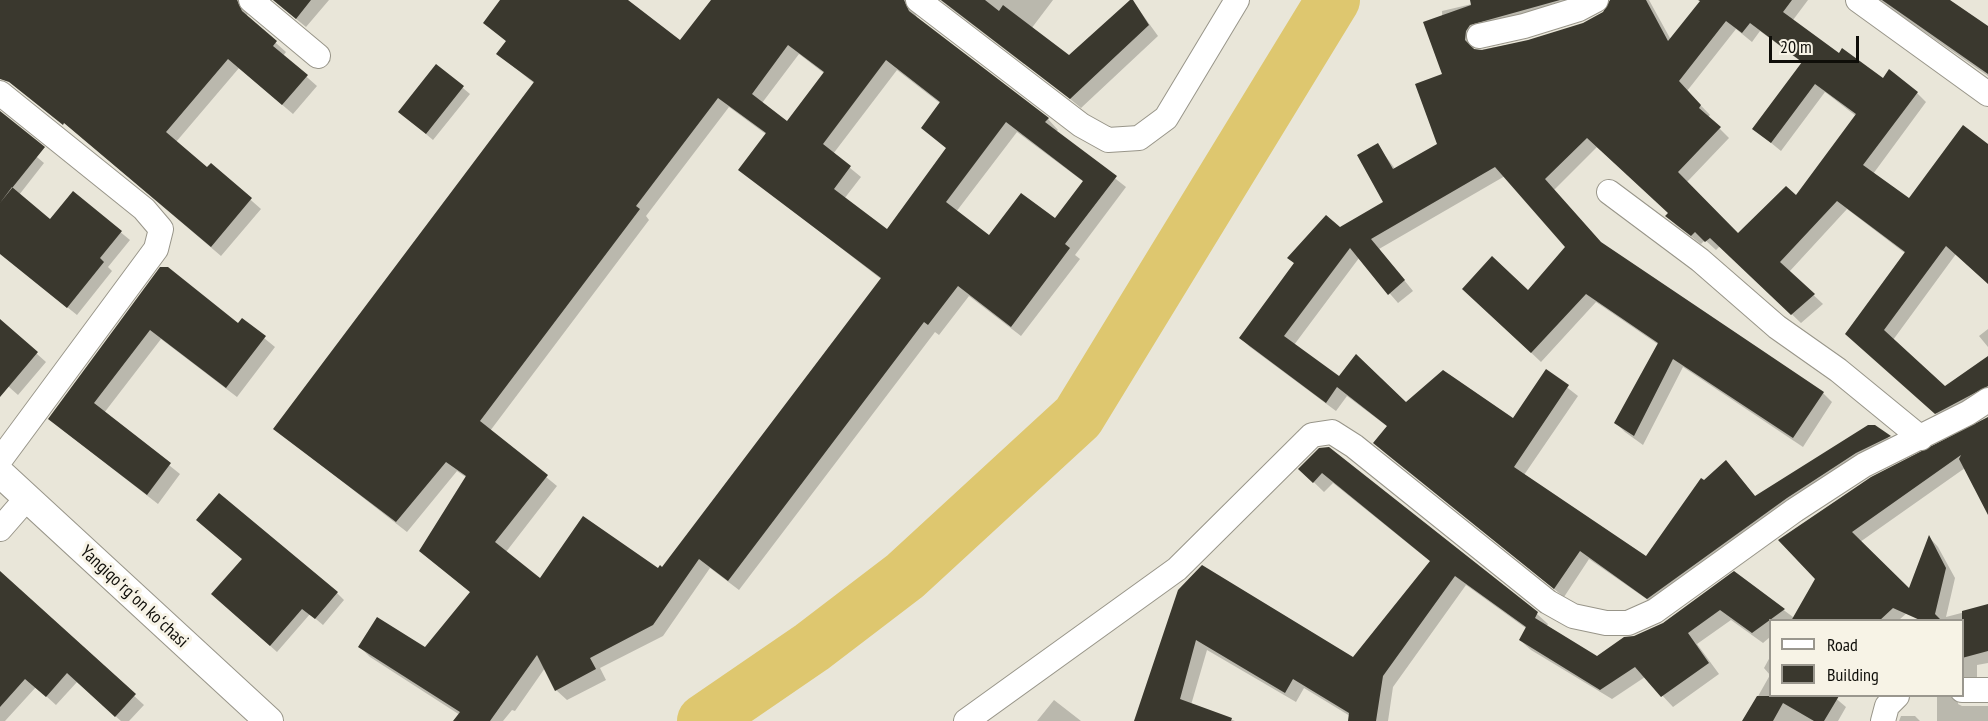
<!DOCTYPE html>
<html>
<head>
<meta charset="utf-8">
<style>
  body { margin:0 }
  #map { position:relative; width:1988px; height:721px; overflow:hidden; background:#e9e6d9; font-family:"PT Sans Narrow",sans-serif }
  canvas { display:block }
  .legend { position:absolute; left:1769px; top:619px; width:195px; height:78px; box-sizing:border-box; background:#f7f3e6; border:2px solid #9a978e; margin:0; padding:8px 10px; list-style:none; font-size:18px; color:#0f0e09 }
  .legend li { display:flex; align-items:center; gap:12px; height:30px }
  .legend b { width:30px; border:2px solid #9a978e }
  .scale { position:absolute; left:1769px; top:36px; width:90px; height:27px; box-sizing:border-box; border:3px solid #0f0e09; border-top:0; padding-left:8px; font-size:18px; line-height:21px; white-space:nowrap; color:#0f0e09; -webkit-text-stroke:4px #f7f3e6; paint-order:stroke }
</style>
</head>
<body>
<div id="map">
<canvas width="1988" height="721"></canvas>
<ul class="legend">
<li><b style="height:8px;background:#fff"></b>Road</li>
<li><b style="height:16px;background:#3a382e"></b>Building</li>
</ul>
<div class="scale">20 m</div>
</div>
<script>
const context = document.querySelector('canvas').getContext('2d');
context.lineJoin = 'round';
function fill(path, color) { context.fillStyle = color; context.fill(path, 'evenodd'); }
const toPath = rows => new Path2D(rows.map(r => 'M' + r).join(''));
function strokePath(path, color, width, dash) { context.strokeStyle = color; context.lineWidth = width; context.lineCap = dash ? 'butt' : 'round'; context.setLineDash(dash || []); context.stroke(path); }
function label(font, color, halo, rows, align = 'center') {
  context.font = font + ' "PT Sans Narrow",sans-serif'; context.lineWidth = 6; context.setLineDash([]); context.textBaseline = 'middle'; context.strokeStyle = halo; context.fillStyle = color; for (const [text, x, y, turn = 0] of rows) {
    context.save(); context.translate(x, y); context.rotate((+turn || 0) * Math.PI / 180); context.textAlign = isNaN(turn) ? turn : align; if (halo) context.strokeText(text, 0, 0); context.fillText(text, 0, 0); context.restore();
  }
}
fill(toPath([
  [0,0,251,0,247,16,249,19,286,52,283,56,317,86,293,114,239,68,176,142,208,169,211,165,261,209,221,256,0,68],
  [273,0,329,0,306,27],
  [501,0,625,0,681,42,712,0,920,0,914,10,918,20,1048,119,1058,130,1056,132,1126,187,1075,255,1080,259,1021,336,969,296,939,335,935,332,739,590,710,568,663,636,600,668,606,680,567,700,556,690,545,668,515,711,512,710,503,721,455,721,460,715,370,657,360,647,426,649,471,593,421,551,467,478,457,471,407,532,275,429,535,84,498,54,507,42,485,23],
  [799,54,825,74,787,123,762,103],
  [897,70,941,104,923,128,947,149,887,231,844,199,861,177,833,154],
  [729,107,767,135,740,170,881,279,663,569,541,580,506,552,557,486,490,431,649,220,646,216],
  [1017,132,1084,182,1055,221,989,237,956,212],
  [940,0,1053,0,1031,29,1046,42,1024,64],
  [1132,0,1158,36,1081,108,1045,78],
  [1489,0,1592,0,1474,41,1474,51,1529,41,1586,23,1604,13,1611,0,1649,0,1671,40,1703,0,1808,0,1793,20,1839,55,1883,80,1917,93,1926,102,1873,174,1909,201,1988,146,1988,283,1956,254,1893,340,1945,388,1988,358,1988,399,1946,422,1856,343,1906,254,1847,209,1789,272,1823,304,1801,323,1720,246,1716,250,1705,240,1701,244,1676,225,1667,216,1670,213,1597,147,1554,190,1603,245,1823,393,1832,402,1803,447,1683,367,1643,445,1625,432,1616,423,1659,345,1596,302,1541,362,1473,298,1528,292,1567,247,1505,176,1379,249,1413,291,1398,303,1359,258,1294,345,1339,378,1405,404,1513,420,1546,371,1578,396,1524,475,1647,558,1704,482,1726,462,1756,497,1874,426,1899,446,1658,607,1589,559,1564,597,1385,453,1375,443,1388,427,1347,396,1336,411,1250,347,1241,338,1295,264,1289,258,1385,202,1377,145,1396,170,1439,145,1444,75,1442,11],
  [1736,29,1752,42,1760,31,1803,63,1754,129,1781,151,1825,92,1856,116,1796,198,1738,235,1687,182,1729,138,1708,117,1710,115,1687,91],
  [1878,0,1947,0,1988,28,1988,76],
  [437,66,470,94,433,140,407,118],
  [0,126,44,163,19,195,51,221,73,193,130,240,108,267,112,271,77,315,0,253],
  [161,269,238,325,242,320,275,347,237,397,161,339,104,413,180,474,158,504,60,428],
  [0,321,46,362,18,395,0,379],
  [1988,329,1988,347,1979,336],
  [1988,419,1988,512,1965,468,1860,542,1918,599,1930,538,1938,547,1955,578,1946,617,1988,606,1988,663,1977,665,1977,685,1962,689,1962,620,1918,620,1918,603,1899,620,1855,620,1781,540],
  [1328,448,1537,614,1548,624,1546,627,1597,657,1664,624,1734,573,1797,620,1770,620,1770,637,1763,643,1731,620,1697,644,1719,674,1673,707,1645,677,1612,699,1531,650,1520,640,1527,629,1466,585,1393,687,1388,721,1350,721,1350,716,1304,688,1296,702,1207,650,1191,705,1235,721,1143,721,1180,590,1353,659,1431,562,1333,483,1324,492,1300,469],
  [244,559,337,593,344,600,323,625,310,614,277,652,220,601],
  [0,573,144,705,129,721,121,721,77,682,56,705,36,687,5,721,0,721],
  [1770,657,1770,675,1764,668],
  [1770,675,1770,696,1833,696,1846,707,1838,721,1744,721],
  [1937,696,1959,696,1958,704,1962,706,1988,706,1988,721,1937,721],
  [1054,700,1081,721,1037,721],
  [1901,716,1915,716,1920,721,1899,721]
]), '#0003');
strokePath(toPath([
  [704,721,812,647,905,576,1078,417,1333,0]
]), '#dec76f', 54);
fill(toPath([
  [0,0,237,0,242,11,277,41,273,46,308,75,282,105,228,59,166,132,207,167,211,163,252,198,211,247,64,123,63,125,9,82,0,79],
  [273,0,311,0,296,19],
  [500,0,628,0,680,40,711,0,904,0,909,11,1049,118,1045,122,1117,176,1065,244,1070,248,1011,327,958,286,928,325,924,322,728,581,699,559,653,625,590,658,596,669,555,691,537,655,490,721,453,721,460,712,358,647,377,617,425,647,470,592,419,551,466,476,446,462,396,522,273,429,534,82,496,54,506,41,483,23],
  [788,45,824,72,787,121,752,94],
  [886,60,940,102,921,128,946,148,887,229,834,189,851,166,823,144],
  [718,98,766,133,738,170,881,278,662,567,660,565,658,568,583,516,540,578,495,542,548,475,480,421,640,209,636,206],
  [1006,122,1083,181,1055,218,1021,193,989,235,946,202],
  [941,0,985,0,999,11,1003,5,1069,55,1130,0,1133,0,1149,25,1070,99],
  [1470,0,1560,0,1470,25,1466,31,1465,40,1474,49,1482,50,1528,40,1583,23,1603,12,1610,0,1646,0,1668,41,1700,1,1698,0,1792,0,1783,12,1839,53,1842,48,1883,78,1889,69,1918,92,1863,165,1909,198,1963,125,1988,144,1988,284,1946,246,1884,330,1945,386,1988,356,1988,386,1935,414,1845,334,1905,252,1837,201,1780,262,1815,294,1791,315,1710,238,1705,242,1695,232,1691,236,1665,216,1668,213,1587,138,1545,179,1601,242,1824,392,1793,438,1673,359,1634,436,1614,423,1658,343,1586,294,1531,353,1462,289,1492,256,1528,290,1565,247,1495,167,1371,239,1405,280,1388,295,1350,248,1284,336,1339,376,1356,354,1406,402,1443,370,1513,418,1546,369,1569,385,1514,467,1646,556,1701,478,1704,480,1726,460,1755,496,1868,425,1875,425,1891,436,1856,453,1787,498,1647,599,1580,551,1554,589,1373,443,1387,426,1337,387,1326,403,1239,338,1294,263,1287,258,1326,215,1340,227,1383,202,1357,155,1378,143,1393,169,1437,144,1415,84,1442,74,1423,22,1471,5],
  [1726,21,1742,33,1750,23,1802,62,1752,129,1771,143,1815,84,1856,114,1796,195,1786,186,1738,233,1678,172,1721,127,1699,108,1701,105,1679,81],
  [1882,0,1950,0,1988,26,1988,74],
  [436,64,464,86,426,134,398,112],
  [0,111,45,147,0,203],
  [12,187,50,219,73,191,122,231,100,258,104,262,67,308,0,254,0,203],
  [160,267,168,267,238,323,242,318,266,336,226,388,150,330,94,403,171,463,147,495,48,419],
  [0,319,38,352,0,397],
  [1988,417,1988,515,1959,459,1961,455,1852,532,1909,588,1929,535,1946,568,1935,614,1942,621,1922,621,1893,608,1879,621,1791,621,1815,579,1778,540,1871,477],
  [1329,447,1538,612,1535,618,1597,656,1624,637,1634,636,1663,623,1734,571,1785,609,1752,633,1720,610,1688,633,1709,663,1661,697,1635,667,1600,690,1519,640,1526,627,1455,576,1383,676,1376,721,1348,721,1349,713,1293,679,1285,693,1196,640,1180,699,1232,718,1231,721,1134,721,1178,590,1202,565,1353,657,1430,561,1322,473,1313,483,1298,469,1319,448],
  [219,493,338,592,315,619,302,609,270,646,211,594,242,559,196,520],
  [0,571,136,694,115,717,67,673,46,697,25,679,0,707],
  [1988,604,1988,651,1962,658,1962,611],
  [1757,696,1839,696,1824,721,1814,721,1783,703,1773,721,1742,721]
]), '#3a382e');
const minor = toPath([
  [251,0,318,56],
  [918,0,1081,125,1108,140,1139,138,1166,118,1237,0],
  [1858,0,1988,94],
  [1479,36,1524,26,1579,9,1596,0],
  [0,93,144,209,161,229,156,249,0,460],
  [1609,192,1700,260,1777,327,1838,370,1921,438],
  [0,529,27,498],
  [1962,690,1988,690],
  [966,721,1177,569,1312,435,1332,432,1354,446,1548,602,1573,616,1606,623,1628,623,1655,611,1795,510,1864,465,1968,413,1988,400],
  [1883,721,1887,706,1897,696]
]);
const tertiary = toPath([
  [0,473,269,721]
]);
strokePath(minor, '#989589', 26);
strokePath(tertiary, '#989589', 30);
strokePath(minor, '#fff', 24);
strokePath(tertiary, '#fff', 28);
label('18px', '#0f0e09', '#f7f3e6', [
  ["Yangiqoʻrgʻon koʻchasi",134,597,43]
]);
</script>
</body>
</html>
